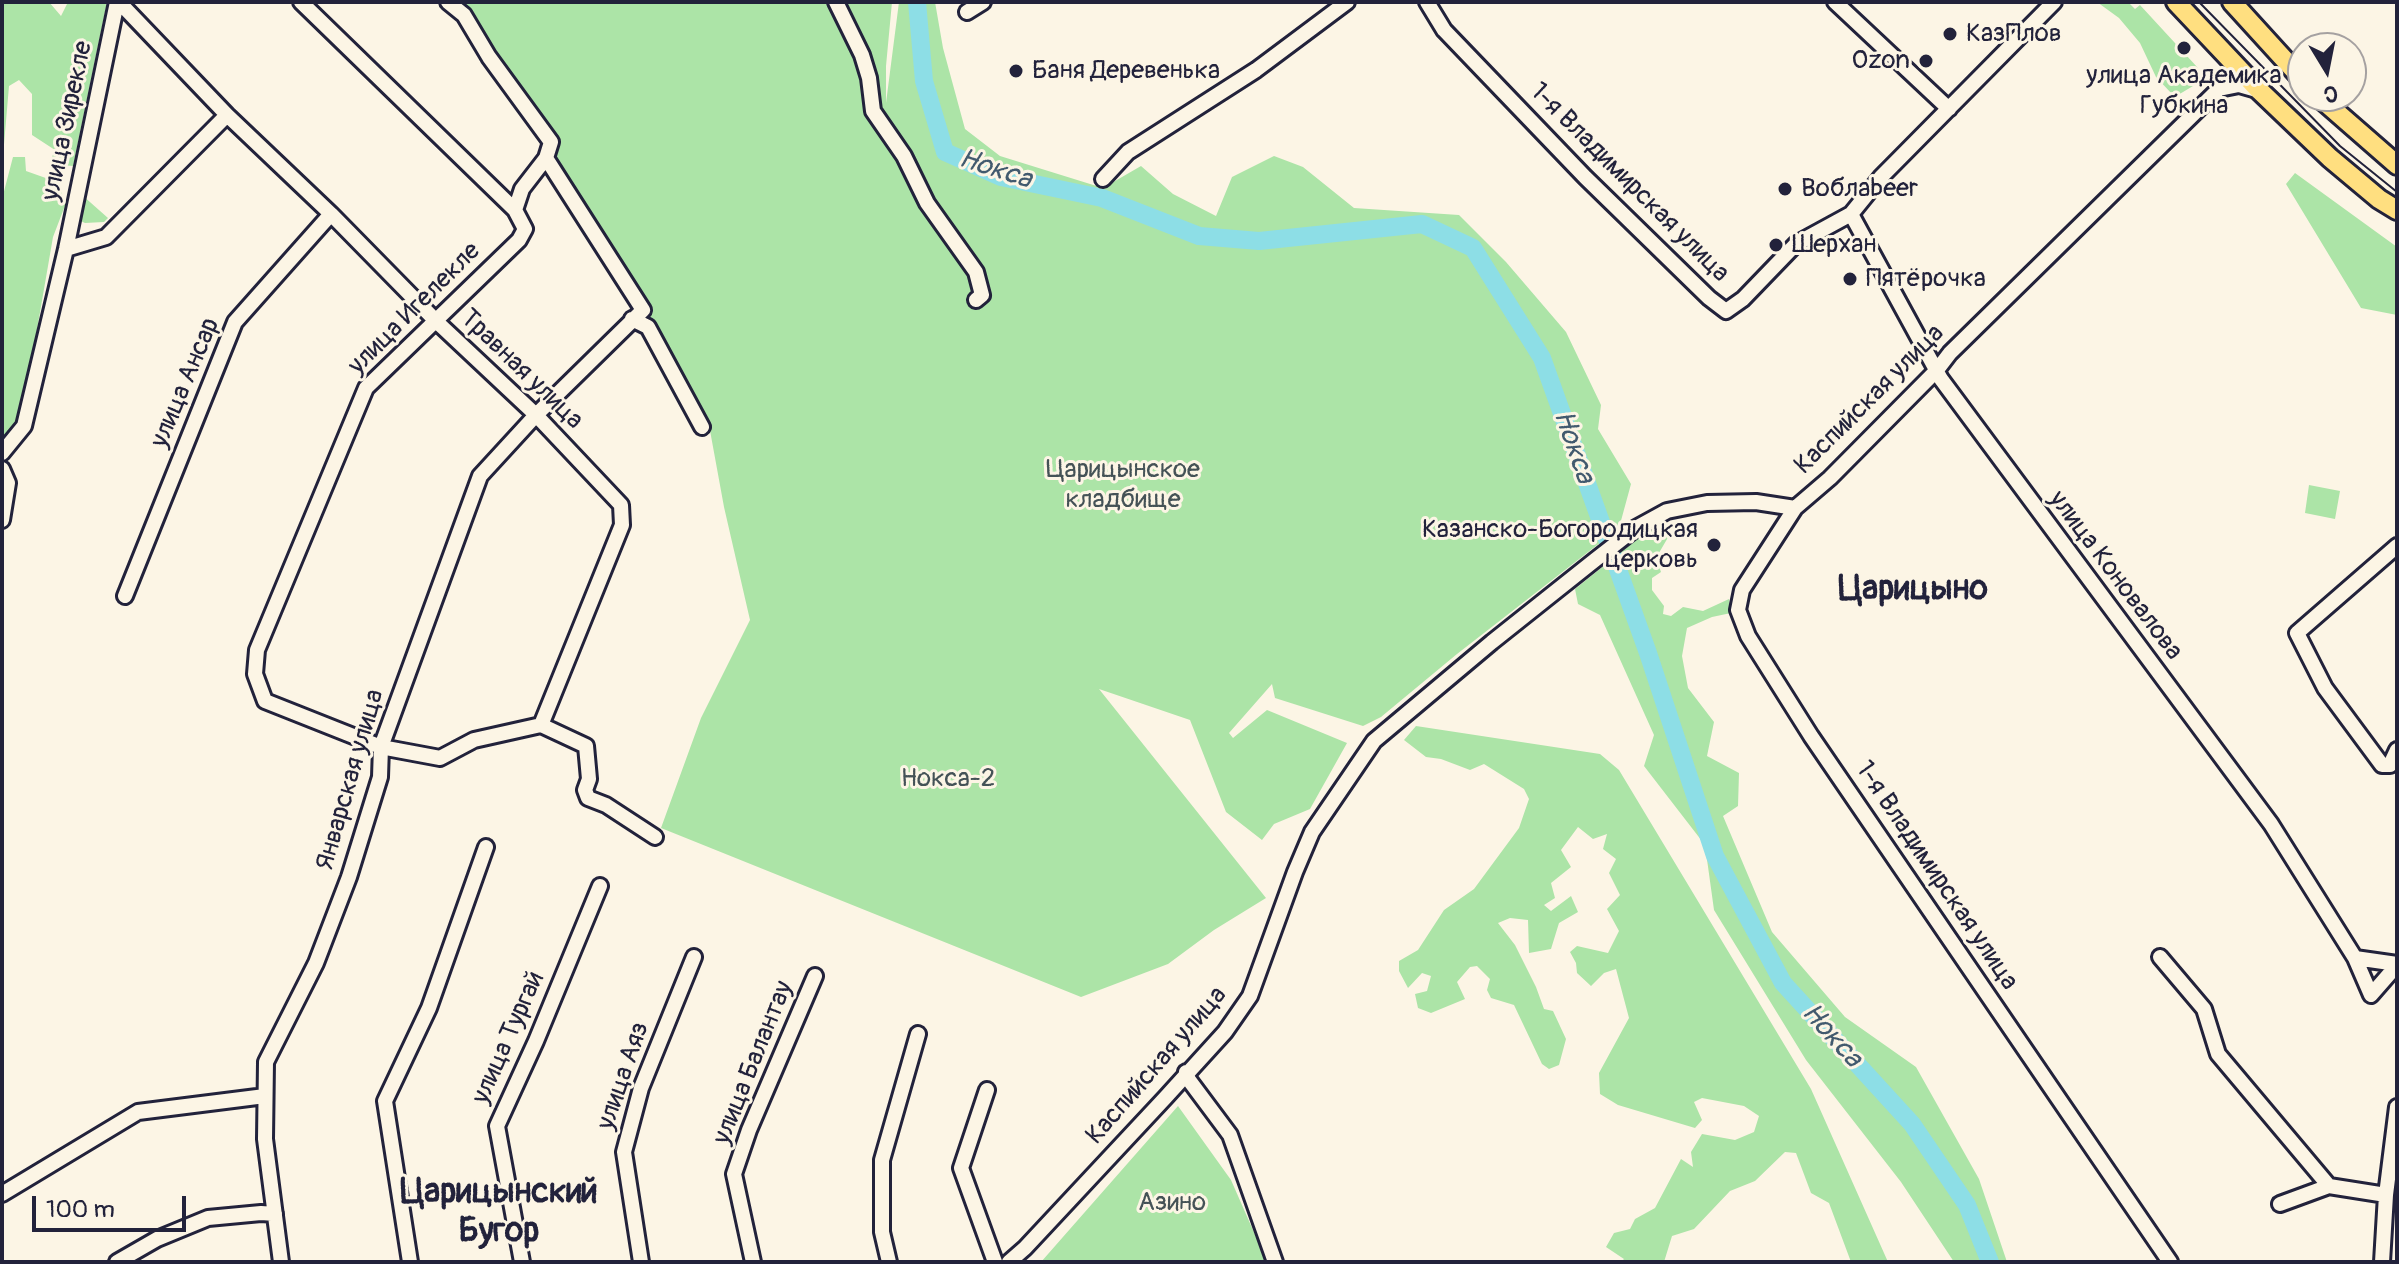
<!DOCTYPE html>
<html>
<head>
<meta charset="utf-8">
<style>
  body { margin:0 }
  #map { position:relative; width:2399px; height:1264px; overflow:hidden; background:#fcf5e5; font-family:Pangolin,sans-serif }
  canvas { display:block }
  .frame { position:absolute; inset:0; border:4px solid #22223b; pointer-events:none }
  .north { position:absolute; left:2287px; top:32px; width:80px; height:80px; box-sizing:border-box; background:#fcf5e5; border:2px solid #a5a1a1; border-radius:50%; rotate:170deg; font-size:22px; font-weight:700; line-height:32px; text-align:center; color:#22223b }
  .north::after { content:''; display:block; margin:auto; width:28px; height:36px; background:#22223b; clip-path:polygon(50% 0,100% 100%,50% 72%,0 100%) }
  .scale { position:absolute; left:32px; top:1196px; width:154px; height:36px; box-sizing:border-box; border:4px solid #22223b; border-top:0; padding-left:10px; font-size:24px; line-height:28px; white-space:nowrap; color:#22223b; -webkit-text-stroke:6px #fcf5e5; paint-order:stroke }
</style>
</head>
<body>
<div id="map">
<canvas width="2399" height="1264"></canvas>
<div class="frame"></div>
<div class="north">С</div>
<div class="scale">100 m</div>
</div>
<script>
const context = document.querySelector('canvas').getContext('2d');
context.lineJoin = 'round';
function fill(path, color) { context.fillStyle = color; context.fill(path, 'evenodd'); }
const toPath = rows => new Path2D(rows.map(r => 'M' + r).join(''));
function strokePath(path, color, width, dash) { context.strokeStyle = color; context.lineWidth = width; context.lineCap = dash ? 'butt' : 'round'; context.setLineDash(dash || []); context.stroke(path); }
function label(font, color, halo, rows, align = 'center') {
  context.font = font + ' Pangolin,sans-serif'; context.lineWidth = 6; context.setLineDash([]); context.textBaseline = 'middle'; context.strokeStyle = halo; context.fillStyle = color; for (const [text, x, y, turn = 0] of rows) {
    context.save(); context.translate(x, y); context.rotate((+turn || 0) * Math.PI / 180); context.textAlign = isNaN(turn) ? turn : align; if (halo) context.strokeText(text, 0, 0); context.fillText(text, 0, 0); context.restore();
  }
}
fill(toPath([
  [2,2,49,2,61,16,68,2,107,2,73,166,49,164,55,150,32,135,32,94,19,80,9,86,2,168],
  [458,2,892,2,886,66,886,103,899,2,935,2,943,48,965,129,1000,156,1103,188,1141,166,1173,194,1216,216,1232,177,1274,156,1303,167,1354,208,1459,215,1506,262,1566,332,1601,405,1598,429,1631,484,1619,528,1457,654,1381,717,1363,726,1275,698,1272,684,1229,733,1233,738,1267,710,1347,743,1310,809,1274,824,1262,840,1226,812,1190,720,1099,689,1266,898,1214,930,1168,964,1081,997,661,828,701,718,750,620,724,507,709,425,544,149,473,13],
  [886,115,887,115,971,263,885,125],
  [2097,2,2128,2,2135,9,2140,5,2198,68,2198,83,2178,95,2172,94,2156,77,2140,43,2119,18],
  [13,157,25,157,26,171,57,182,66,203,53,237,21,422,2,446,2,199],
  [2295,173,2397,247,2397,315,2361,308,2286,184],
  [82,195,108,218,104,222,85,223,74,218],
  [2309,485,2340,491,2335,519,2305,513],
  [1668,524,1670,534,1656,558,1661,572,1652,578,1652,590,1664,606,1663,614,1671,616,1683,607,1703,611,1729,599,1731,613,1712,617,1687,628,1682,656,1688,688,1714,722,1707,756,1739,773,1738,806,1723,816,1772,932,1845,1017,1916,1067,1979,1179,2007,1262,1954,1262,1901,1182,1806,1060,1714,910,1705,845,1644,766,1654,735,1600,615,1578,604,1575,589,1651,528],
  [1416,726,1600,754,1619,770,1811,1089,1888,1262,1851,1262,1829,1203,1811,1193,1796,1153,1785,1152,1755,1181,1730,1191,1694,1229,1672,1236,1664,1262,1621,1262,1624,1259,1606,1247,1614,1233,1630,1229,1635,1219,1655,1208,1681,1159,1693,1167,1691,1152,1702,1134,1735,1140,1754,1132,1759,1116,1744,1106,1702,1098,1694,1102,1702,1120,1695,1128,1618,1105,1600,1094,1599,1073,1629,1018,1616,969,1604,973,1591,986,1577,973,1576,963,1570,952,1577,946,1608,953,1619,931,1607,909,1620,895,1609,873,1616,859,1603,849,1607,834,1593,839,1578,827,1561,850,1571,867,1551,883,1555,898,1544,905,1551,911,1571,896,1578,912,1559,923,1551,949,1529,953,1528,920,1510,918,1498,923,1515,945,1536,987,1544,1009,1553,1011,1566,1039,1559,1065,1549,1069,1542,1064,1514,1005,1491,998,1487,990,1490,979,1477,966,1470,967,1457,982,1465,999,1431,1013,1418,1008,1415,994,1427,991,1431,976,1422,973,1408,988,1399,971,1399,961,1418,950,1444,910,1474,889,1519,828,1529,799,1524,789,1484,764,1470,770,1441,759,1426,757,1404,740],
  [1178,1106,1231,1180,1267,1262,1041,1262]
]), '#ace4a7');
strokePath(toPath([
  [917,2,924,81,945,152,1001,177,1102,198,1199,236,1259,241,1422,224,1473,248,1542,358,1648,653,1715,856,1783,983,1912,1124,1967,1205,1990,1262]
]), '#8ddee6', 18);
const minor = toPath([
  [119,2,227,115,331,214,437,322,536,415,621,505,622,525,541,725],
  [301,2,515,210,525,229,519,240,366,388,257,650,255,674,265,701,381,747,440,758,474,740,541,725,586,746,589,779,585,790,588,798,606,805,655,837],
  [448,2,464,15,489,57,551,142,546,158,522,189,515,210],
  [836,2,862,55,869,78,873,111,904,156,927,203,976,272,982,295,976,300],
  [1427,2,1444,30,1585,177,1709,298,1726,311,1743,299,1796,244,1851,214,1881,177,2054,2],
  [1835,2,1949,109],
  [967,12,983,2],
  [1103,179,1128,152,1256,70,1347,2],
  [1851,214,1941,379,2271,824,2355,958],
  [66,249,106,237,227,115],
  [632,319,648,327,702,427],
  [2,453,24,426,66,249,117,2],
  [2,469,8,483,2,520],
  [1795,508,1742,590,1738,610,1748,636,1811,736,2170,1262],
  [2397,546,2297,633,2325,688,2382,765,2390,765,2397,750],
  [125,596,235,322,331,214],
  [2160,957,2204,1009,2218,1054,2329,1186,2386,1195],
  [2397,964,2355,958,2371,995,2397,965],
  [1186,1072,1189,1080,1230,1135,1275,1262],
  [987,1090,961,1168,995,1262],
  [2,1194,138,1112,265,1096],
  [2280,1204,2329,1186],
  [117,1262,157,1239,208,1218,261,1213,275,1214],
  [281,1262,265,1139,266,1062,316,963,349,877,380,777,381,747,480,476,536,415,643,310,546,158],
  [410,1262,385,1101,429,1008,486,847],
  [522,1262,497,1126,536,1041,600,886],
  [641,1262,624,1152,641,1088,694,957],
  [753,1262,734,1174,749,1130,815,976],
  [889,1262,882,1232,882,1160,918,1034],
  [1009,1262,1025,1248,1165,1098,1225,1032,1250,996,1295,872,1312,832,1374,741,1492,642,1595,560,1636,528,1667,511,1707,503,1756,502,1795,508,1830,478,1937,370,1950,353,2219,89,2239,85,2260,91],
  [2382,1262,2386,1195,2397,1107]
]);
const major = toPath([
  [2176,2,2260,91,2330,158,2379,199,2397,210],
  [2232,2,2303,80],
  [2318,96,2397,165]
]);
strokePath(minor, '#22223b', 20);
strokePath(major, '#22223b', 24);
strokePath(minor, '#fcf5e5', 14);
strokePath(major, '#ffdf80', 18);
strokePath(toPath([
  [2199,2,2340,146,2397,192]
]), '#22223b', 2);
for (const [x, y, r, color] of [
  [1950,34,8,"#22223b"],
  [2184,48,8,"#22223b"],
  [1926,61,8,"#22223b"],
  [1016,71,8,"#22223b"],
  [1785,189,8,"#22223b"],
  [1776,245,8,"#22223b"],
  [1850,279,8,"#22223b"],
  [1714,545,8,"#22223b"]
]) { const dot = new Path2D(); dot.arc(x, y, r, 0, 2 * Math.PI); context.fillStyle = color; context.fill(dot); strokePath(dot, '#fcf5e5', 3); }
label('26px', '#22223b', '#fcf5e5', [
  ["КазПлов",1966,34],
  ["Ozon",1910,61,"right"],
  ["Баня Деревенька",1032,71],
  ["улица Академика",2184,76,"center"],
  ["Губкина",2184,106,"center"],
  ["Воблаbeer",1801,189],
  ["Шерхан",1792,245],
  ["Пятёрочка",1866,279],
  ["Казанско-Богородицкая",1698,530,"right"],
  ["церковь",1698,560,"right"]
], 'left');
label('26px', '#22223b', '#fcf5e5', [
  ["улица Зирекле",68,121,-78],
  ["1-я Владимирская улица",1629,183,45],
  ["улица Игелекле",415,309,-45],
  ["Травная улица",521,370,44],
  ["улица Ансар",186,383,-67],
  ["Каспийская улица",1870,400,-45],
  ["улица Коновалова",2115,576,53],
  ["Январская улица",351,780,-74],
  ["1-я Владимирская улица",1936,876,56],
  ["улица Тургай",509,1038,-66],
  ["улица Балантау",754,1063,-68],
  ["Каспийская улица",1157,1066,-49],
  ["улица Аяз",624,1076,-71]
]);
label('26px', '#445256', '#fcf5e5', [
  ["Царицынское",1123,470],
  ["кладбище",1123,500],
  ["Нокса-2",948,779],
  ["Азино",1172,1203]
]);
label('italic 28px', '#425a6e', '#fcf5e5', [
  ["Нокса",995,170,18],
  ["Нокса",1573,447,71],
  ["Нокса",1831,1036,48]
]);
label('bold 34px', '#22223b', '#fcf5e5', [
  ["Царицыно",1913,590],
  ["Царицынский",499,1193],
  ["Бугор",499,1232]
]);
</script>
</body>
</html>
